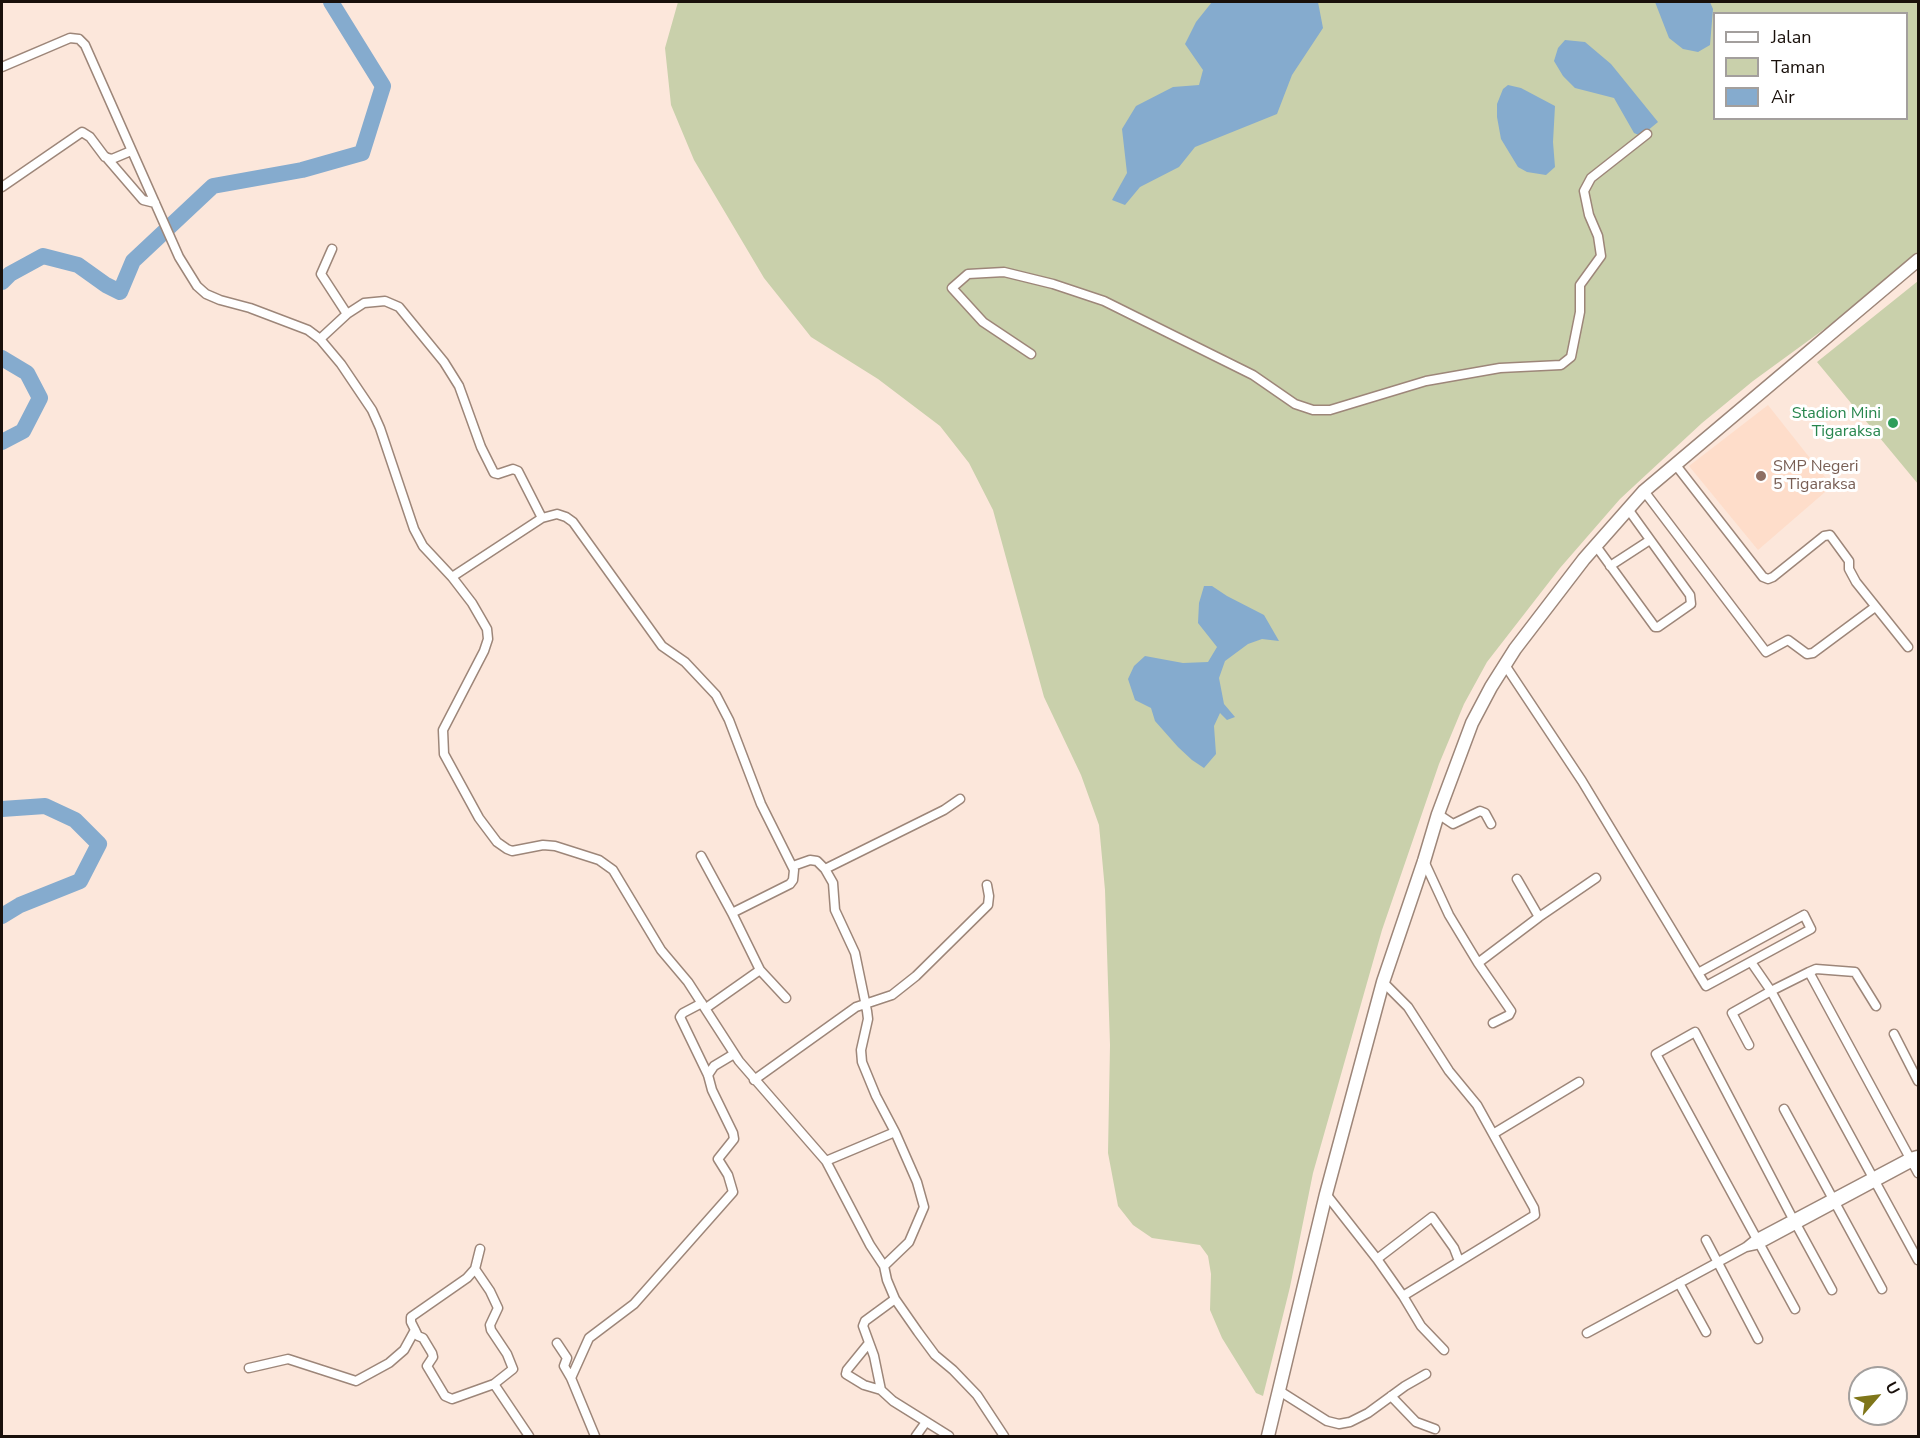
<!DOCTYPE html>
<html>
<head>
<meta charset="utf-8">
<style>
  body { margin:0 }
  #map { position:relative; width:1920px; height:1438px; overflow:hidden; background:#fce7db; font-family:"Nunito Sans",sans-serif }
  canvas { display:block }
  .frame { position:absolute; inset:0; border:3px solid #19100b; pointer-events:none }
  .legend { position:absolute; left:1713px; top:12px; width:195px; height:108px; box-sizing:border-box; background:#fff; border:2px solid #a39f9d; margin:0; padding:8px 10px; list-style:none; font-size:18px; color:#19100b }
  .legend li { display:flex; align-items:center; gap:12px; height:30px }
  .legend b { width:30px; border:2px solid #a39f9d }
  .north { position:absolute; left:1848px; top:1366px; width:60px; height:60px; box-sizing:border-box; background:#fff; border:2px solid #a39f9d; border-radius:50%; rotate:62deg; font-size:16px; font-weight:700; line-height:24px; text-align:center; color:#19100b }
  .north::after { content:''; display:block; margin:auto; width:21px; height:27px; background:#7f761a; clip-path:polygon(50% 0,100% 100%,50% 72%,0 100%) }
</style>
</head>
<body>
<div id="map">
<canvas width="1920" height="1438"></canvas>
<div class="frame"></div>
<ul class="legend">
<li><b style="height:8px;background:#fff"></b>Jalan</li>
<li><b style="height:16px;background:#c9d0ab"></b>Taman</li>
<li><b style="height:16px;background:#85abce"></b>Air</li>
</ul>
<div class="north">U</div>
</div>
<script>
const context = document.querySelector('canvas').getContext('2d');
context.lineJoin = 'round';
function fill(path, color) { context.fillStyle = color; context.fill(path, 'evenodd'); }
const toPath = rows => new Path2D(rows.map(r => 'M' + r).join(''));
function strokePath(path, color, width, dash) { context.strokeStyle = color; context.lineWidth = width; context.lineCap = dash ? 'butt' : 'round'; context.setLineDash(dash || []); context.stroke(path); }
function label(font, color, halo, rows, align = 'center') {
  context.font = font + ' "Nunito Sans",sans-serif'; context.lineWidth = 6; context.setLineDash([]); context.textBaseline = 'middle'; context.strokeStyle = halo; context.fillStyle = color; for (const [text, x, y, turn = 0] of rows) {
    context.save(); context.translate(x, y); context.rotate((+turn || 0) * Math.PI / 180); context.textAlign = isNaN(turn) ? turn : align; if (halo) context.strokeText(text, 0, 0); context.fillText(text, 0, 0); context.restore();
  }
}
fill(toPath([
  [1768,405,1832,486,1758,550,1689,466]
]), '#feddca');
fill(toPath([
  [678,2,1918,2,1918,254,1834,322,1753,381,1702,423,1620,499,1560,568,1487,662,1464,704,1439,764,1382,930,1313,1173,1290,1287,1263,1396,1256,1393,1222,1338,1210,1310,1211,1274,1208,1256,1200,1245,1152,1238,1133,1225,1118,1206,1108,1153,1110,1045,1105,890,1099,825,1081,775,1044,697,993,510,969,463,940,426,878,379,811,337,764,278,694,160,671,105,665,48],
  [1714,14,1906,14,1906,118,1714,118],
  [1918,281,1918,484,1817,362]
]), '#c9d0ab');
fill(toPath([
  [1212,2,1318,2,1323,28,1292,75,1277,114,1195,147,1179,167,1140,187,1125,205,1112,200,1127,173,1122,129,1136,106,1173,87,1199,85,1203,70,1185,44,1196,22],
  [1655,2,1710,2,1713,9,1710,45,1698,52,1683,49,1669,38],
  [1565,40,1585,42,1611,64,1658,122,1641,136,1634,133,1614,98,1575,88,1563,76,1554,61,1558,48],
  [1508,85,1521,88,1555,106,1553,142,1555,167,1546,175,1527,172,1518,167,1501,139,1497,117,1497,104,1503,89],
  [1204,586,1212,586,1227,596,1264,615,1279,641,1262,639,1248,644,1225,661,1219,678,1224,704,1235,717,1227,720,1220,713,1214,726,1216,754,1204,768,1192,760,1178,747,1155,721,1151,708,1135,700,1128,679,1134,666,1145,656,1183,663,1208,662,1217,647,1198,623,1199,603]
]), '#85abce');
strokePath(toPath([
  [2,282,10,274,43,256,78,265,106,285,120,292,133,261,213,186,302,170,362,153,383,86,331,2],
  [2,358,27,373,40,398,23,431,2,442],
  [2,809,45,806,75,820,99,844,80,881,20,905,2,916]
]), '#85abce', 16);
const street = toPath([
  [2,67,70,38,79,39,85,45,179,257,197,286,206,294,220,300,250,308,308,330,320,339,341,364,372,410,380,428,414,529,423,546,452,577,472,603,487,629,488,639,484,651,443,730,444,754,479,818,497,842,507,849,512,851,543,845,555,846,599,860,613,870,661,950,688,982,739,1061,826,1161,870,1245,884,1266,887,1280,895,1299,918,1332,935,1355,953,1370,977,1395,1004,1436],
  [106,157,143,200,155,203],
  [2,187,82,132,90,137,105,157,112,159,131,151],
  [347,314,364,303,385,301,399,307,444,362,459,386,481,447,494,473,498,474,513,469,518,471,542,518],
  [320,339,347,314,321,274,332,249],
  [1031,354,983,322,952,288,968,274,1004,272,1053,284,1104,301,1253,375,1295,404,1313,410,1330,410,1426,381,1500,368,1561,365,1571,357,1580,312,1580,285,1601,256,1598,236,1589,215,1584,191,1591,178,1647,134],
  [1675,464,1763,577,1768,579,1773,577,1824,536,1830,535,1849,561,1849,569,1856,582,1908,647],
  [1644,491,1766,652,1788,640,1807,654,1813,653,1875,607],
  [1596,546,1655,627,1658,627,1691,604,1690,595,1628,509],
  [1610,566,1650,540],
  [452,577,542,518,557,514,566,517,573,522,662,646,685,662,716,695,729,720,761,804,794,870,793,880,790,884,732,913,760,970,786,998],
  [1505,665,1582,781,1698,973],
  [1438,814,1453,824,1480,811,1485,813,1491,824],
  [701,856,732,913],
  [1424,861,1449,915,1478,963,1511,1011,1509,1015,1493,1023],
  [793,866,810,860,817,861,825,869,833,883,835,910,855,953,867,1011,868,1019,861,1050,862,1062,876,1096,895,1132,917,1182,924,1207,909,1242,884,1266],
  [825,869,944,810,960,799],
  [1517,879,1539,917],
  [1804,915,1811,929,1706,986,1698,973,1804,915],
  [1751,962,1771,991,1809,972,1918,1173],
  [1478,963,1539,917,1596,878],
  [1809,972,1816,969,1855,972,1876,1006],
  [706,1008,760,970],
  [1894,1034,1918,1081],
  [1749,1045,1732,1013,1771,991,1918,1260],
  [708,1075,714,1066,734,1054],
  [754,1080,856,1007,892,995,916,976,988,905,989,896,987,885],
  [1784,1109,1882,1289],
  [1493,1134,1579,1082],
  [826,1161,895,1132],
  [1326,1194,1377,1259,1403,1296,1535,1215,1534,1208,1477,1105,1449,1071,1408,1007,1383,982],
  [1793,1219,1695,1032,1656,1054,1795,1309],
  [1796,1224,1832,1290],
  [1706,1240,1758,1339],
  [1377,1259,1432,1217,1454,1248,1459,1261],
  [475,1269,490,1291,498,1308,490,1325,491,1330,507,1354,513,1369,494,1384,452,1399,445,1396,427,1366,433,1357,432,1353,423,1338,418,1336,411,1322,411,1317,467,1278,475,1269,480,1249],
  [1679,1283,1706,1332],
  [1403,1296,1421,1326,1444,1350],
  [895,1299,865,1321,863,1326,874,1356,881,1390,893,1401,949,1436],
  [1587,1333,1746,1247,1757,1238,1910,1157,1917,1155,1913,1162,1760,1244,1746,1247],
  [557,1343,567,1358,564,1366,571,1378,595,1436],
  [869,1343,847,1370,846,1374,864,1385,881,1390],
  [249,1368,288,1359,356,1381,389,1363,404,1350,415,1330],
  [571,1378,589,1338,634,1304,733,1192,728,1175,718,1159,734,1139,733,1133,712,1090,708,1075,680,1017,683,1013,702,1003],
  [494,1384,529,1436],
  [1278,1390,1327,1421,1339,1424,1350,1422,1368,1413,1405,1386,1426,1374],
  [1391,1396,1416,1422,1435,1429],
  [916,1436,926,1422]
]);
const secondary = toPath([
  [1268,1436,1326,1194,1383,982,1424,861,1438,814,1472,723,1491,687,1515,649,1584,559,1644,491,1918,260]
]);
strokePath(street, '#9d8679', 11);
strokePath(secondary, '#9d8679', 15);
strokePath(street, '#fff', 8);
strokePath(secondary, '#fff', 12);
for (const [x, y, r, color] of [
  [1893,423,6,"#2e9e5b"],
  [1761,476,6,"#8d6e63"]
]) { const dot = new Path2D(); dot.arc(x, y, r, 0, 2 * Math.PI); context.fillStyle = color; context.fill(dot); strokePath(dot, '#fff', 2); }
label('16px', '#27864d', '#fff', [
  ["Stadion Mini",1881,414],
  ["Tigaraksa",1881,432]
], 'right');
label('16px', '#785e54', '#fff', [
  ["SMP Negeri",1773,467],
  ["5 Tigaraksa",1773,485]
], 'left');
</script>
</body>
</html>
